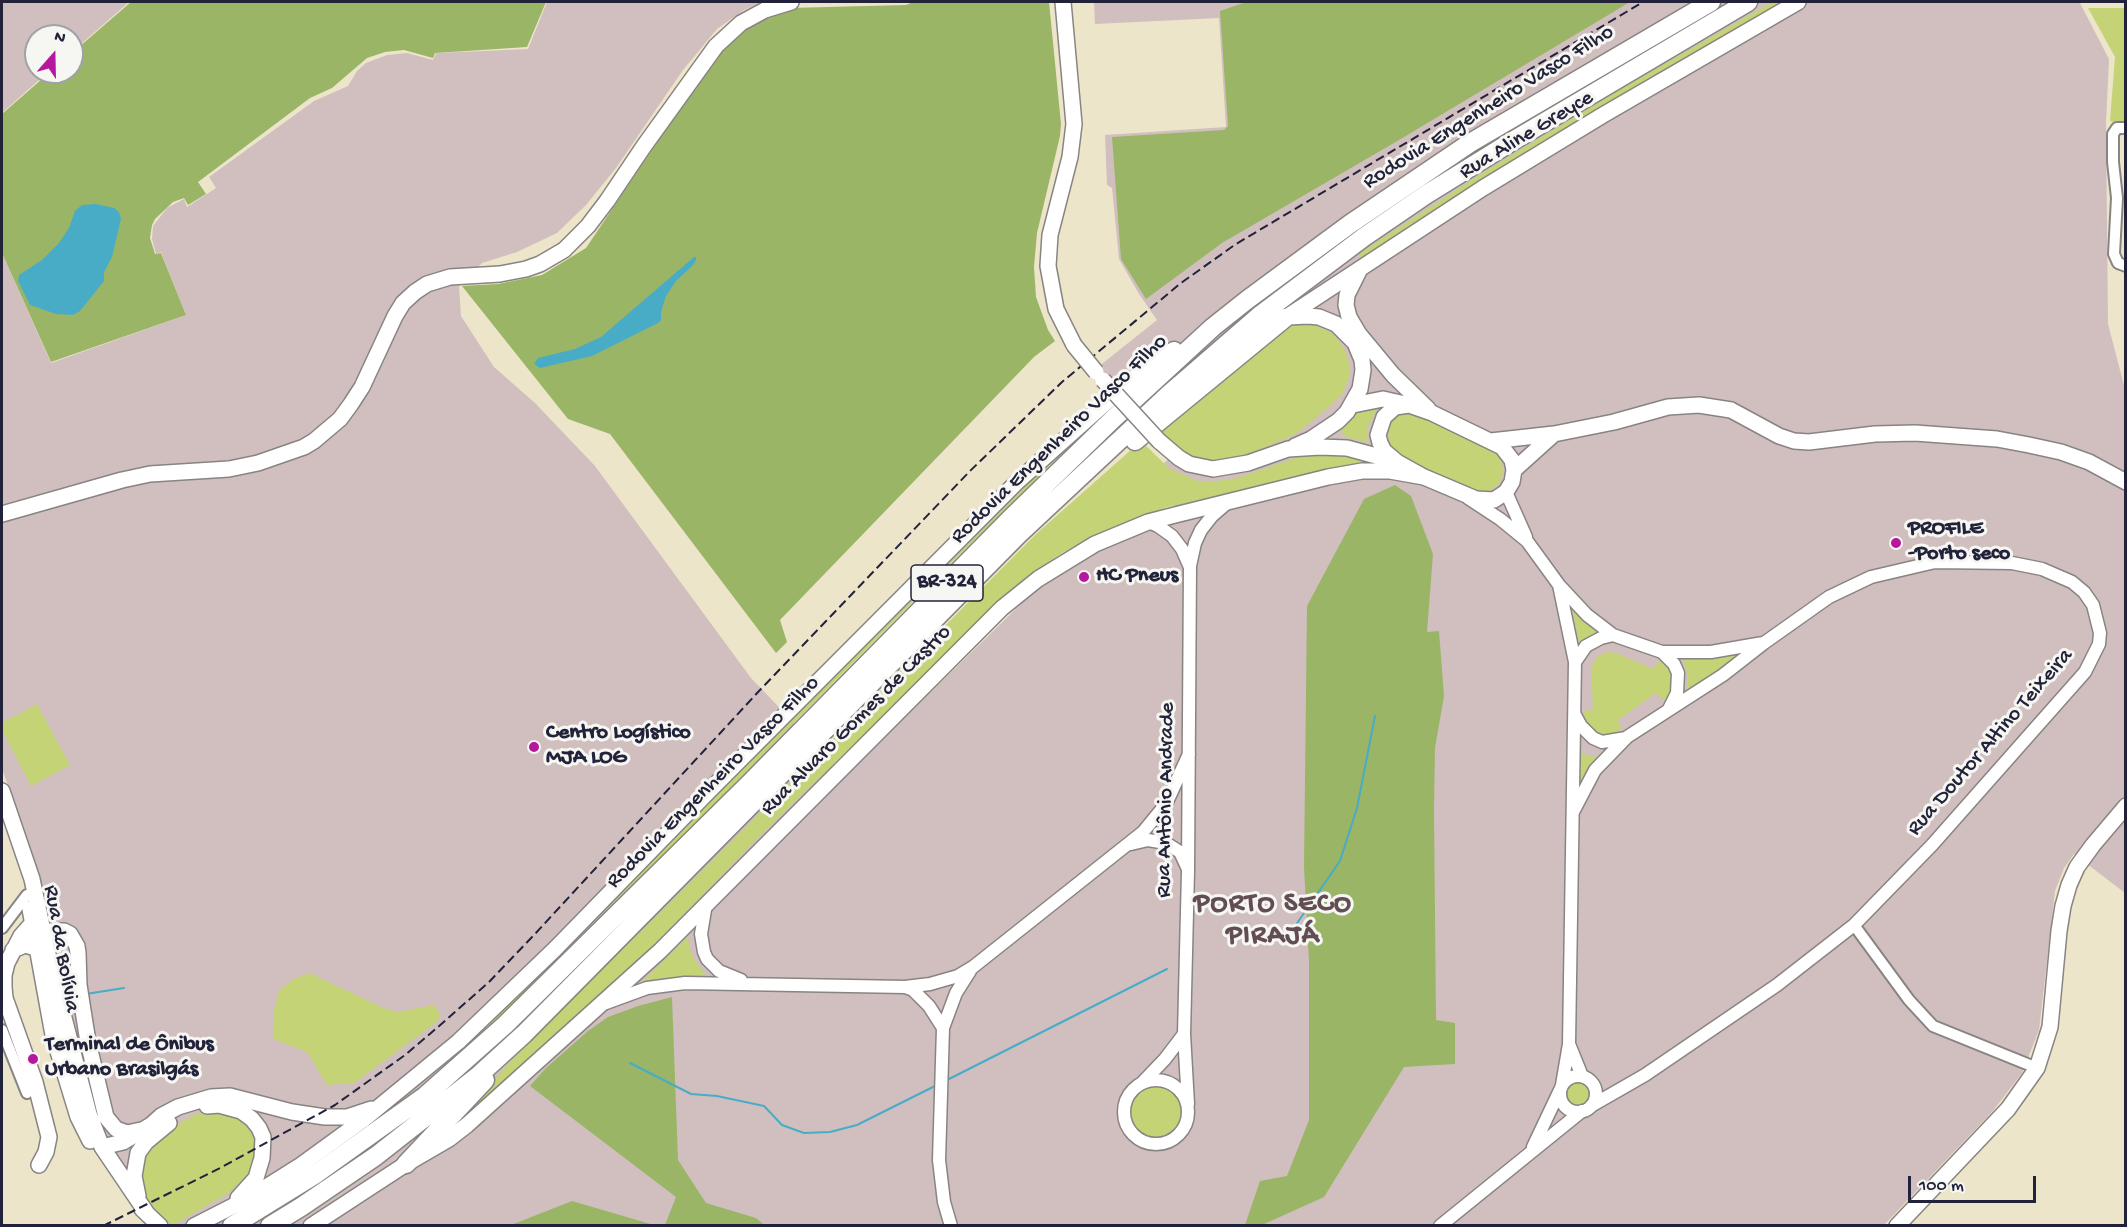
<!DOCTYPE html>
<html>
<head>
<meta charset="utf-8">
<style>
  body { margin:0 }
  #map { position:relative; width:2127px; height:1227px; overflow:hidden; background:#ede5ca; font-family:"Gochi Hand",sans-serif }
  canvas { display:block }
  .frame { position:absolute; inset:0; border:3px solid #22223b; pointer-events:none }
  .north { position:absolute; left:24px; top:24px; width:60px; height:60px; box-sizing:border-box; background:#f6f6f2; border:2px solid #a1a1a9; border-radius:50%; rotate:20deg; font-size:16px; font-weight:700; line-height:24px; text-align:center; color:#22223b }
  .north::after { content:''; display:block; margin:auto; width:21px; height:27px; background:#b5179e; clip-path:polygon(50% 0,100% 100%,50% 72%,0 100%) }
  .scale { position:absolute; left:1908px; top:1176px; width:128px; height:27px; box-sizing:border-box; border:3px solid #22223b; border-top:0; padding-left:8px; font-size:18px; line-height:21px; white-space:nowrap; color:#22223b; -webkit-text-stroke:4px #f6f6f2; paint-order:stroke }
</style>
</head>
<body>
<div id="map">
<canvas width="2127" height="1227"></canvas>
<div class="frame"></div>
<div class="north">N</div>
<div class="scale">100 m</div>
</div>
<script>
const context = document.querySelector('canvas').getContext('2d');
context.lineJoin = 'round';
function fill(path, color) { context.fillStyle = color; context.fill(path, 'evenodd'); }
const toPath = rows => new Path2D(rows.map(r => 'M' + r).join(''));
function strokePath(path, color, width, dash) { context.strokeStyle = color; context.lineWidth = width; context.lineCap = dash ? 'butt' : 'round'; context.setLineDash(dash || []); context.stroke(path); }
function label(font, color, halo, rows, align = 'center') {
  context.font = font + ' "Gochi Hand",sans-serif'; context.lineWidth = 6; context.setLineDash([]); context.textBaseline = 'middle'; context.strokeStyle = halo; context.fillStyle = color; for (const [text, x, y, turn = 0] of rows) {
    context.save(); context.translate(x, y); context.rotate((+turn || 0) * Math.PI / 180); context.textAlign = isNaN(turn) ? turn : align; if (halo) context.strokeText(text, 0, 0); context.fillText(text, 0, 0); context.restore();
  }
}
fill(toPath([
  [2,2,129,2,72,52,72,36,36,36,36,72,48,72,2,113],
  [547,2,762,2,744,10,717,29,683,70,616,168,586,205,557,233,517,252,482,263,459,286,461,316,494,367,535,403,595,466,751,678,845,776,1028,597,1082,559,1175,508,1163,464,1177,451,1098,367,1157,320,1139,294,1119,259,1112,188,1107,185,1105,135,1226,127,1219,18,1095,24,1094,2,2120,2,2080,3,2109,59,2106,123,2108,324,2126,393,2125,893,2074,854,2064,868,2055,891,2039,1030,2022,1073,1992,1112,1884,1225,170,1225,145,1201,92,1122,20,818,2,769,2,253,51,363,186,315,161,252,156,254,152,239,153,226,167,208,184,199,187,207,216,188,209,177,314,101,348,86,357,71,366,63,387,55,407,53,433,60,436,53,528,49]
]), '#d1bfbf');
fill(toPath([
  [1772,2,1789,2,1361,260,1360,258,1360,253,1487,170,1614,93],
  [2088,8,2125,8,2125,124,2110,121,2115,57],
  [1299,323,1312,324,1334,334,1346,352,1349,364,1349,377,1343,393,1330,406,1296,434,1242,457,1203,461,1181,453,1158,428,1286,326],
  [1385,403,1376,411,1368,426,1368,442,1349,438,1342,434,1340,429,1349,414],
  [1404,413,1413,413,1497,454,1502,462,1503,473,1500,483,1491,490,1481,493,1469,491,1399,457,1390,448,1388,430,1391,422,1397,416],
  [1141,441,1170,469,1198,481,1217,481,1237,478,1301,456,1325,454,1350,455,1378,463,1348,466,1167,507,1104,531,1062,553,1031,574,1001,600,771,825,615,984,447,1133,509,1063,738,835,1035,535],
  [1047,463,1047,469,950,564,555,966,480,1036,452,1059,436,1068,1013,493],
  [1571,604,1598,631,1579,642],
  [1607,652,1616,653,1654,669,1658,661,1663,660,1671,668,1675,683,1668,700,1663,700,1656,693,1618,720,1621,726,1620,732,1607,736,1593,731,1583,715,1586,710,1593,709,1591,667,1598,656],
  [1742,653,1715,673,1688,690,1688,678,1683,659,1714,658],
  [37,704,70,765,31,786,2,730,2,723],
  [1579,753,1597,757,1579,788],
  [688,937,690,950,694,959,707,977,672,977,643,981],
  [309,973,386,1009,397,1012,434,1005,440,1014,438,1021,354,1083,327,1085,307,1052,273,1039,273,1014,279,990,294,979],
  '1565 1094a13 13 0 1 1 26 0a13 13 0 1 1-26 0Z',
  '1129 1112a27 27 0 1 1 54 0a27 27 0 1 1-54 0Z',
  [213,1111,237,1117,250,1126,255,1142,255,1160,248,1175,232,1191,173,1225,158,1213,147,1200,140,1187,139,1161,165,1131,196,1114]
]), '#c3d375');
fill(toPath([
  [131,2,546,2,527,47,435,53,433,58,404,50,385,52,367,58,332,88,310,98,198,182,206,194,188,205,184,198,173,202,155,219,152,225,150,238,155,254,161,253,186,315,51,362,2,253,2,114,50,72,72,72,72,53],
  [913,2,1049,2,1061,124,1060,136,1037,233,1034,267,1036,297,1048,330,1055,341,1034,357,780,620,787,642,776,653,610,434,568,419,462,286,498,284,542,275,586,248,711,62,744,30,789,8,906,5],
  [1246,2,1630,2,1399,140,1222,243,1146,299,1121,259,1112,137,1224,130,1228,126,1220,11],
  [1395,485,1411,496,1433,554,1427,632,1439,631,1444,696,1435,748,1434,810,1436,1020,1455,1023,1455,1064,1404,1067,1324,1197,1262,1225,1245,1225,1260,1181,1287,1176,1309,1120,1309,961,1304,867,1307,606,1364,499],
  [672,997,678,1160,706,1203,756,1218,764,1225,665,1225,676,1197,530,1086,546,1068,588,1031,608,1017,638,1006],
  [572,1201,654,1225,511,1225]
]), '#9ab566');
fill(toPath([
  [96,204,114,208,119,212,121,219,112,257,104,272,104,281,80,311,73,315,56,314,30,305,18,281,19,275,42,260,59,243,69,228,75,211,82,205],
  [694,257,696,257,696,260,693,265,676,281,666,296,661,312,661,320,658,323,592,356,540,368,534,364,538,358,575,349,601,337]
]), '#48acc7');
strokePath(toPath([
  [1293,929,1340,861,1357,808,1375,716],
  [86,994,124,988],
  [630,1063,691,1094,717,1096,764,1106,782,1125,804,1133,830,1132,857,1125,937,1085],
  [947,1080,1167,969]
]), '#48acc7', 2);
const minor = toPath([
  [2126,128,2117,128,2113,134,2113,162,2117,198,2114,254,2118,263,2126,266],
  [1854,925,1909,1000,1933,1026,2037,1068],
  [2,928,27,895],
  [2,1030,27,1093]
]);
const tertiary = toPath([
  [1506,492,1526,537],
  [1468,498,1500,519,1527,541,1559,585,1587,615,1613,635,1662,652,1711,652,1763,643],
  [1148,522,1158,526,1172,536,1182,549,1189,565],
  [1559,585,1575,662,1569,1044,1562,1085],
  [1662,652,1674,664,1678,673,1677,693,1669,709],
  [1575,662,1586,646,1601,638,1613,635],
  [1575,715,1581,726,1593,738,1602,742,1626,738],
  [1573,812,1595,770,1627,737,1723,675,1764,643,1829,597,1871,577,1935,562,2012,563,2042,569,2072,582,2084,592,2093,605,2100,633,2099,644,2085,672,1932,845,1854,925,1777,985,1645,1075,1591,1106],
  [1131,844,1148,840,1166,843,1180,852,1187,867],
  [706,904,701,934,704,952,707,959,719,971,741,980],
  [905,987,913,990,929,1006,943,1028],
  [606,1003,647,988,685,983,905,987,930,984,958,976,973,967,1143,832,1166,804,1189,754],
  [1569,1044,1582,1076],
  '1560 1094a18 18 0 1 1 36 0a18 18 0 1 1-36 0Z',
  '1124 1112a32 32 0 1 1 64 0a32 32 0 1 1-64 0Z',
  [1142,1083,1165,1059,1184,1034],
  [1188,1104,1184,1034,1188,871,1190,566,1195,543,1201,530,1212,516,1227,503],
  [1533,1147,1560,1090],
  [951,1226,944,1202,939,1160,943,1028,956,993,970,971],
  [1440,1226,1582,1111]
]);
const secondary = toPath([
  [1063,2,1074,124,1070,157,1050,235,1048,266,1056,309,1074,345],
  [1360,269,1347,295,1346,305,1349,317,1359,334,1393,375,1428,409],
  [1288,317,1308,316,1319,317,1336,324,1355,343,1362,360,1363,370,1360,389,1347,412,1338,421,1311,439,1295,446],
  [1285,318,1483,188,1603,115,1798,2],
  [1353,405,1383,399,1405,404],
  [1409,405,1432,413,1502,447,1512,460,1514,470,1512,482,1506,492,1494,500,1476,499,1424,477,1397,462,1384,451,1380,443,1378,435,1384,417,1395,407,1409,405],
  [1159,441,1179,458,1189,464,1213,469,1248,463,1288,449,1320,447,1347,448,1391,460],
  [1491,441,1554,434,1614,422,1668,407,1699,405,1731,410,1779,436,1794,441,1809,442,1875,434,1915,433,1997,439,2029,445,2061,452,2089,462,2126,482],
  [1514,470,1554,434],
  [2,514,122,480,150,474,229,469,258,463,304,447,314,441,340,419,351,404,362,387,395,316,403,303,415,292,427,284,450,277,500,274,526,269,540,264,564,250,588,226,607,201,644,146,716,46,741,23,765,10,791,2],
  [2,791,32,879,51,968,89,1114,102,1147,148,1215],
  [30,909,53,1035,78,1117,90,1141],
  [36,919,21,936,7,963,4,975,4,987,5,998,35,1082,49,1137,46,1152,39,1165],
  [13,950,25,945,36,948,50,931,64,931,70,934,77,946,78,953,79,985,88,1042,106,1117,116,1129,127,1133,141,1130],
  [207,1106,219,1105,241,1111,252,1119,259,1128,263,1137,262,1158,256,1178,238,1198],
  [102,1147,123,1142,151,1125,161,1116,178,1107,211,1097,230,1096,292,1112,325,1117,347,1117,371,1109],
  [138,1196,134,1176,138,1153,146,1142,169,1123],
  [142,1209,160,1226],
  [194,1226,247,1199,301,1165,363,1120,458,1042,555,949,708,792,1017,482,1118,392],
  [311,1226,406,1164,449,1139,467,1125,660,951,1002,608,1038,579,1095,544,1148,522,1175,515,1328,477,1362,471,1390,471,1424,477],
  [1897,1226,2008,1109,2037,1068,2050,1027,2059,931,2063,906,2069,885,2077,867,2093,845,2126,806]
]);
const motorway = toPath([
  [1118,392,1174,351],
  [1135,441,1285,318],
  [406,1164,485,1080],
  [232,1226,316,1174,425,1096,505,1025,749,784,1009,520,1114,418,1213,327,1247,300,1350,224,1470,143,1711,2],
  [270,1226,301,1207,376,1156,479,1075,524,1034,1019,534,1169,394,1259,316,1364,237,1427,194,1511,142,1748,2]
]);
strokePath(minor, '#888482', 14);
strokePath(tertiary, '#888482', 15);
strokePath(secondary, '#888482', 18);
strokePath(motorway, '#888482', 21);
strokePath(minor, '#fff', 10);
strokePath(tertiary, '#fff', 12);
strokePath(secondary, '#fff', 15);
strokePath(motorway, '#fff', 18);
strokePath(toPath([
  [103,1226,222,1167,335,1105,405,1055,438,1027,489,982,534,935,759,691,970,471,1062,382,1181,283,1236,244,1643,2]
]), '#22223b', 2, [9, 4.5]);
const secondaryBridge = toPath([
  [1074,345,1096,372],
  [1103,380,1159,441]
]);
strokePath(secondaryBridge, '#888482', 18, []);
strokePath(secondaryBridge, '#fff', 15);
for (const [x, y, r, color] of [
  [1896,543,6,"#b5179e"],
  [1084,577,6,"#b5179e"],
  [534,747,6,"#b5179e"],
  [33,1059,6,"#b5179e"]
]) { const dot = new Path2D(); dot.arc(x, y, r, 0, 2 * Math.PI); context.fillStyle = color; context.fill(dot); strokePath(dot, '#f6f6f2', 2); }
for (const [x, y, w] of [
  [947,583,72]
]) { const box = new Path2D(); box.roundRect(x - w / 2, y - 18, w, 36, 4.5); context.fillStyle = '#f6f6f2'; context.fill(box); strokePath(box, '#22223b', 1.5); }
label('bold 21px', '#22223b', null, [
  ["BR-324",947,583]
]);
label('22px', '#22223b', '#f6f6f2', [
  ["Rodovia Engenheiro Vasco Filho",1489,108,-32],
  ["Rua Aline Greyce",1527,136,-31],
  ["Rodovia Engenheiro Vasco Filho",1060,440,-44],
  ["Rua Alvaro Gomes de Castro",857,721,-45],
  ["Rua Doutor Altino Teixeira",1991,743,-49],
  ["Rodovia Engenheiro Vasco Filho",714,783,-45],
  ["Rua Antônio Andrade",1167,800,-89],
  ["Rua da Bolívia",60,949,80]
]);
label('bold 22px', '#22223b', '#f6f6f2', [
  ["PROFILE",1908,530],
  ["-Porto seco",1908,555],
  ["HC Pneus",1096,577],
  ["Centro Logístico",546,734],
  ["MJA LOG",546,759],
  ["Terminal de Ônibus",45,1046],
  ["Urbano Brasilgás",45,1071]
], 'left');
context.letterSpacing = '1.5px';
label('bold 28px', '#624d54', '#f6f6f2', [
  ["PORTO SECO",1273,906],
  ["PIRAJÁ",1273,938]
]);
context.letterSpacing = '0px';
</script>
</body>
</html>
